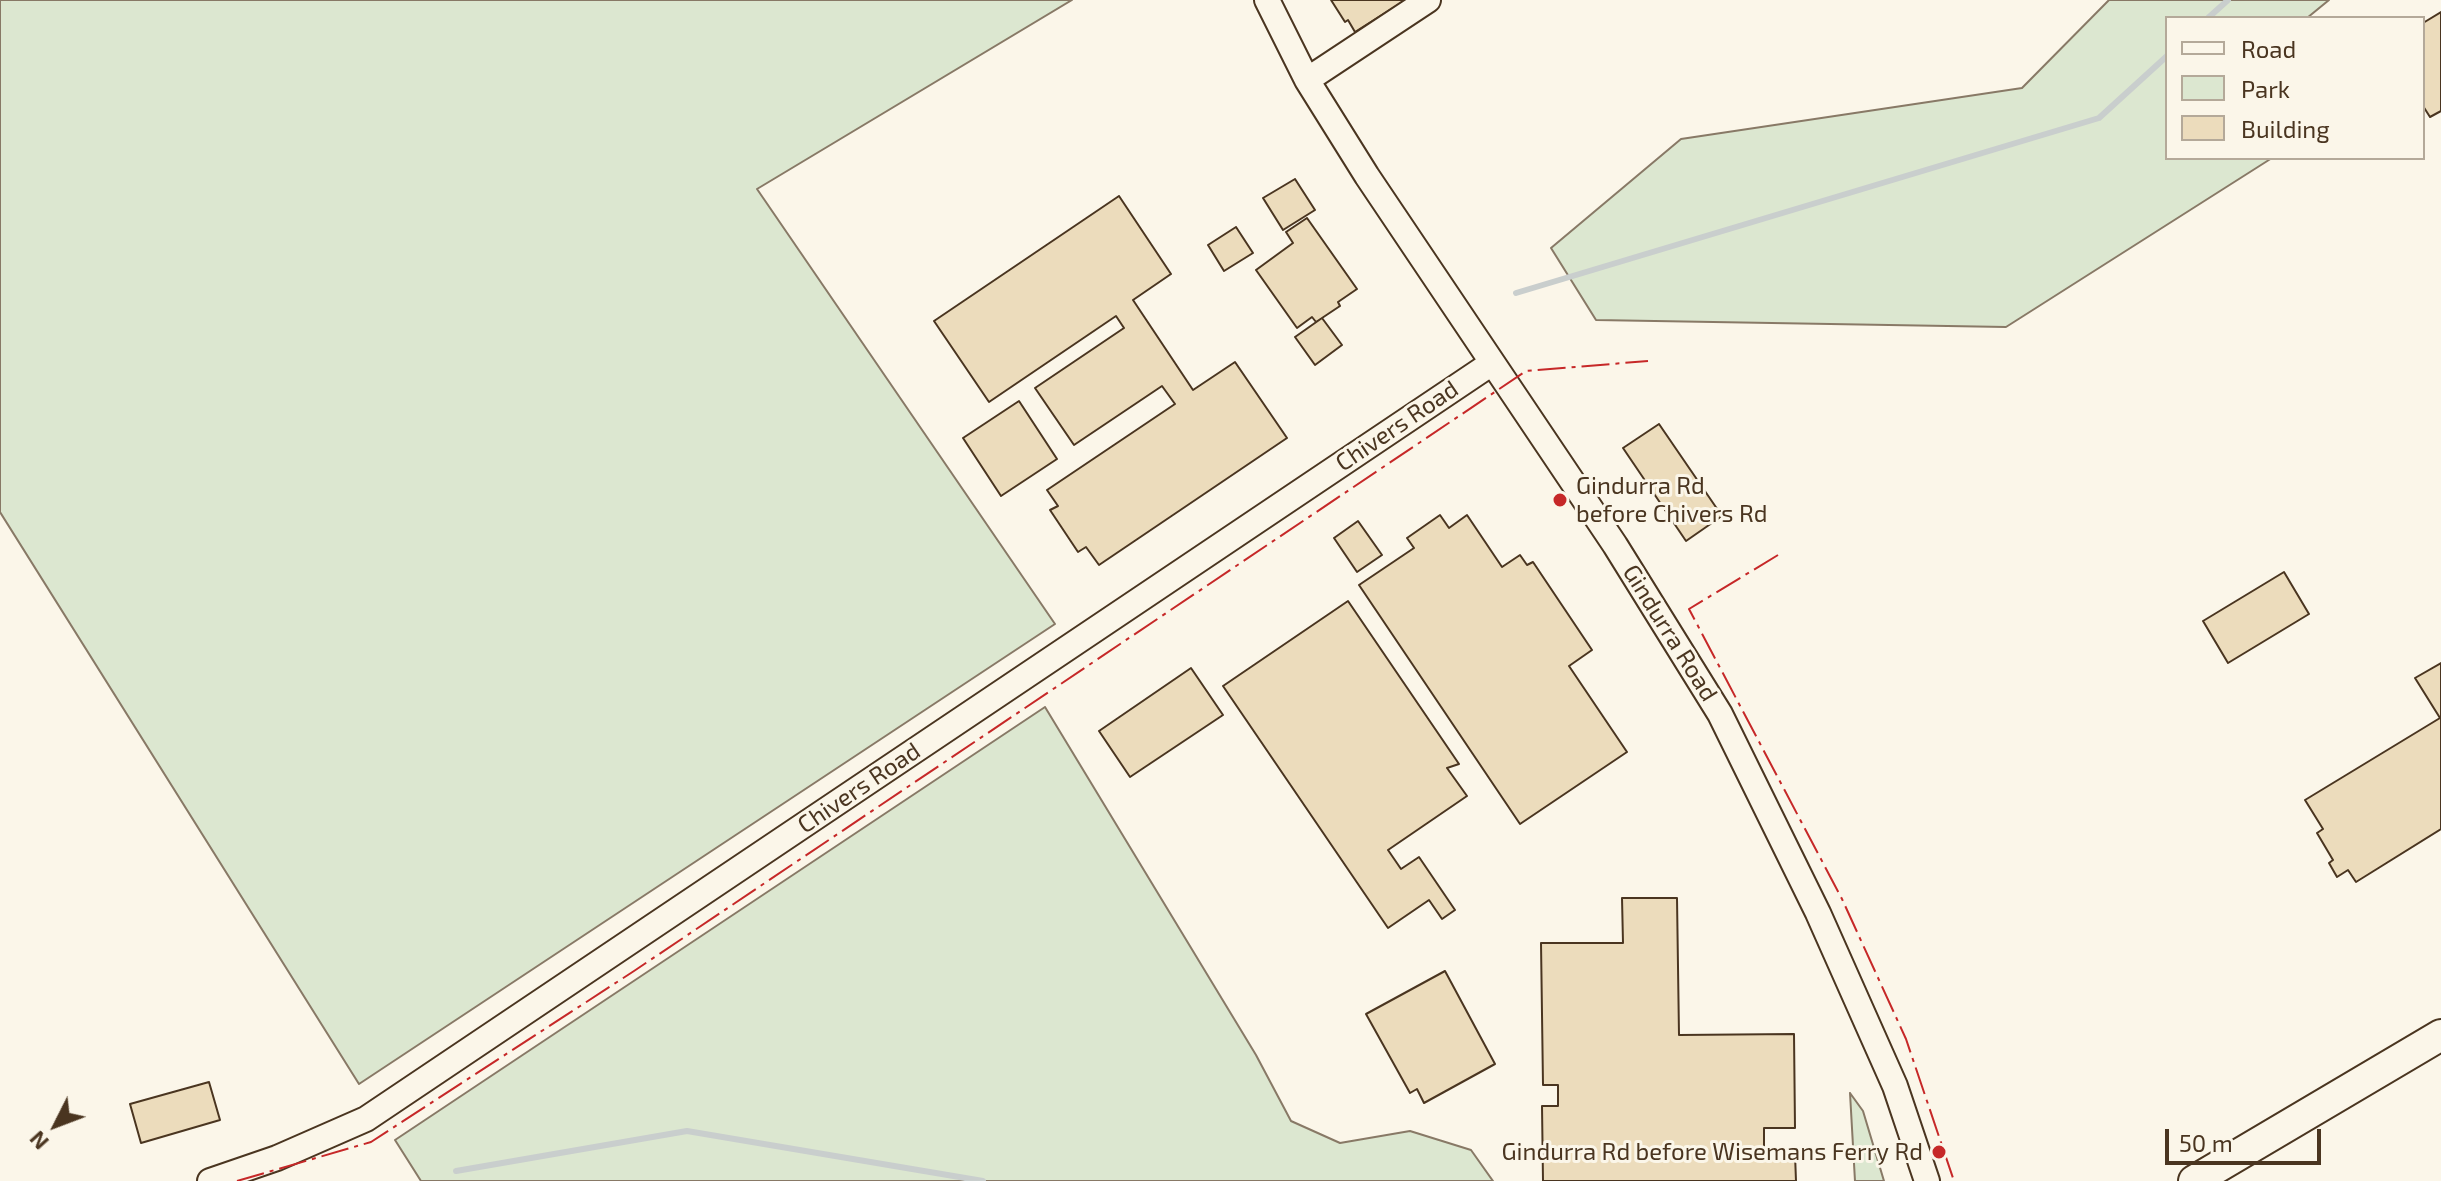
<!DOCTYPE html>
<html>
<head>
<meta charset="utf-8">
<style>
  body { margin:0 }
  #map { position:relative; width:2441px; height:1181px; overflow:hidden; background:#fbf6e9; font-family:"Exo 2",sans-serif }
  canvas { display:block }
  .legend { position:absolute; left:2165px; top:16px; width:260px; height:144px; box-sizing:border-box; background:#fbf6e9; border:2px solid #b4a999; margin:0; padding:10px 14px; list-style:none; font-size:24px; color:#4a3520 }
  .legend li { display:flex; align-items:center; gap:16px; height:40px }
  .legend b { width:40px; border:2px solid #b4a999 }
  .north { position:absolute; left:16px; top:1085px; width:80px; height:80px; -webkit-text-stroke:6px #fbf6e9; paint-order:stroke; rotate:228deg; font-size:22px; font-weight:700; line-height:32px; text-align:center; color:#4a3520 }
  .north::after { content:''; display:block; margin:auto; width:28px; height:36px; background:#4a3520; clip-path:polygon(50% 0,100% 100%,50% 72%,0 100%) }
  .scale { position:absolute; left:2165px; top:1129px; width:156px; height:36px; box-sizing:border-box; border:4px solid #4a3520; border-top:0; padding-left:10px; font-size:24px; line-height:28px; white-space:nowrap; color:#4a3520; -webkit-text-stroke:6px #fbf6e9; paint-order:stroke }
</style>
</head>
<body>
<div id="map">
<canvas width="2441" height="1181"></canvas>
<ul class="legend">
<li><b style="height:10px;background:#fbf6e9"></b>Road</li>
<li><b style="height:22px;background:#dce7d0"></b>Park</li>
<li><b style="height:22px;background:#ecdcbc"></b>Building</li>
</ul>
<div class="north">N</div>
<div class="scale">50 m</div>
</div>
<script>
const context = document.querySelector('canvas').getContext('2d');
context.lineJoin = 'round';
function fill(path, color) { context.fillStyle = color; context.fill(path, 'evenodd'); }
const toPath = rows => new Path2D(rows.map(r => 'M' + r).join(''));
function strokePath(path, color, width, dash) { context.strokeStyle = color; context.lineWidth = width; context.lineCap = dash ? 'butt' : 'round'; context.setLineDash(dash || []); context.stroke(path); }
function label(font, color, halo, rows, align = 'center') {
  context.font = font + ' "Exo 2",sans-serif'; context.lineWidth = 6; context.setLineDash([]); context.textBaseline = 'middle'; context.strokeStyle = halo; context.fillStyle = color; for (const [text, x, y, turn = 0] of rows) {
    context.save(); context.translate(x, y); context.rotate((+turn || 0) * Math.PI / 180); context.textAlign = isNaN(turn) ? turn : align; if (halo) context.strokeText(text, 0, 0); context.fillText(text, 0, 0); context.restore();
  }
}
const green = toPath([
  [0,0,1072,0,757,189,1055,624,359,1084,0,512,0,0],
  [2109,0,2329,0,2307,18,2167,18,2167,158,2272,158,2006,327,1596,320,1551,248,1681,139,2022,88,2109,0],
  [1045,707,1256,1055,1291,1121,1340,1143,1410,1131,1471,1150,1493,1181,421,1181,395,1140,1045,707],
  [1850,1093,1863,1111,1884,1181,1855,1181,1850,1093]
]);
fill(green, '#dce7d0');
strokePath(green, '#887966', 2);
strokePath(toPath([
  [2208,18,2228,0],
  [1516,293,2099,118,2167,56],
  [456,1171,687,1131,983,1181]
]), '#c9cecd', 6);
const building = toPath([
  [1331,0,1403,0,1404,1,1355,32,1348,20,1345,22,1331,0],
  [2441,12,2441,111,2430,117,2423,106,2423,23,2441,12],
  [1295,179,1315,210,1283,230,1263,198,1295,179],
  [1119,196,1171,274,1133,300,1193,390,1235,362,1287,438,1099,565,1086,547,1078,552,1050,510,1058,506,1047,490,1175,404,1162,386,1074,445,1035,388,1124,328,1116,316,989,402,934,321,1119,196],
  [1307,218,1357,289,1338,302,1340,306,1316,322,1312,317,1297,328,1256,270,1293,243,1286,232,1307,218],
  [1236,227,1253,253,1224,271,1208,245,1236,227],
  [1322,318,1342,345,1315,365,1295,337,1322,318],
  [1019,401,1057,459,1001,496,963,438,1019,401],
  [1659,424,1722,516,1686,541,1623,448,1659,424],
  [1440,515,1449,528,1467,515,1502,567,1520,555,1527,565,1533,562,1592,650,1569,666,1627,752,1520,824,1359,585,1414,548,1407,538,1440,515],
  [1358,521,1382,555,1357,572,1334,538,1358,521],
  [2284,572,2309,614,2228,663,2203,621,2284,572],
  [1348,601,1459,764,1447,768,1467,796,1388,850,1401,869,1419,857,1455,910,1442,919,1429,900,1388,928,1223,686,1348,601],
  [2441,663,2441,829,2356,882,2348,870,2337,877,2329,863,2333,860,2317,833,2323,829,2305,800,2440,718,2415,678,2441,663],
  [1191,668,1223,715,1130,777,1099,731,1191,668],
  [1622,898,1677,898,1679,1035,1794,1034,1795,1128,1764,1128,1764,1154,1795,1154,1796,1181,1543,1181,1542,1106,1558,1106,1558,1085,1543,1085,1541,943,1623,943,1622,898],
  [1445,971,1495,1064,1424,1103,1417,1089,1410,1093,1366,1014,1445,971],
  [209,1082,220,1120,141,1143,130,1104,209,1082]
]);
fill(building, '#ecdcbc');
strokePath(building, '#4a3520', 2);
const minor = toPath([
  [1267,0,1307,80,1367,176,1615,545,1720,714,1818,913,1895,1086,1927,1181],
  [1307,80,1428,0],
  [210,1181,277,1158,366,1119,1492,363]
]);
const major = toPath([
  [2194,1181,2441,1035]
]);
strokePath(minor, '#4a3520', 28);
strokePath(major, '#4a3520', 34);
strokePath(minor, '#fbf6e9', 24);
strokePath(major, '#fbf6e9', 30);
strokePath(toPath([
  [1778,555,1689,609,1842,899,1906,1039,1954,1181],
  [237,1181,371,1142,634,971,1526,371,1648,361]
]), '#c62828', 2, [28, 6, 4, 6]);
for (const [x, y, r, color] of [
  [1560,500,8,"#c62828"],
  [1939,1152,8,"#c62828"]
]) { const dot = new Path2D(); dot.arc(x, y, r, 0, 2 * Math.PI); context.fillStyle = color; context.fill(dot); strokePath(dot, '#fbf6e9', 3); }
label('24px', '#4a3520', '#fbf6e9', [
  ["Chivers Road",1397,426,-34],
  ["Gindurra Road",1670,633,58],
  ["Chivers Road",859,788,-34]
]);
label('24px', '#4a3520', '#fbf6e9', [
  ["Gindurra Rd",1576,486],
  ["before Chivers Rd",1576,514],
  ["Gindurra Rd before Wisemans Ferry Rd",1923,1152,"right"]
], 'left');
</script>
</body>
</html>
